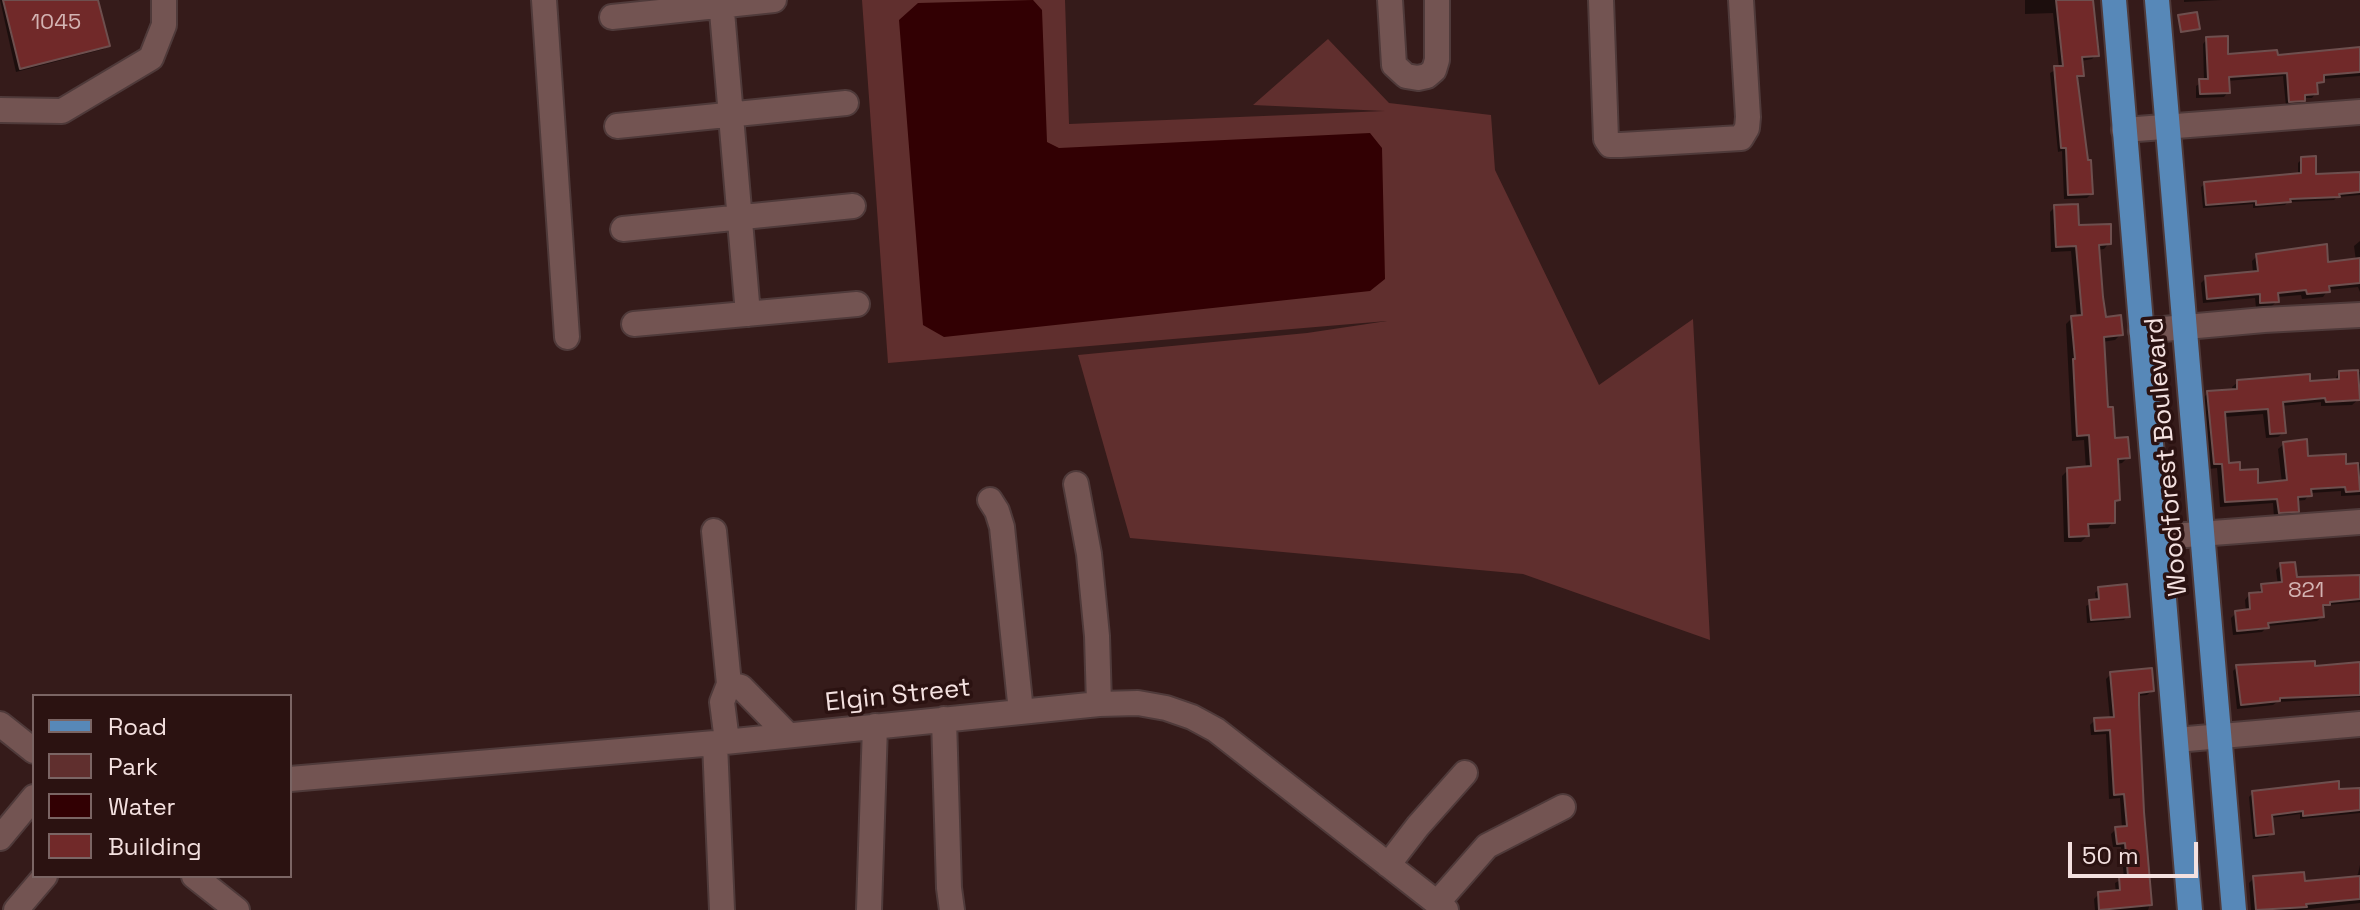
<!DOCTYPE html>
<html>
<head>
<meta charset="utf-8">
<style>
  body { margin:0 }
  #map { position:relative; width:2360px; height:910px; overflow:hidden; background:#351b1a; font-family:"Space Grotesk",sans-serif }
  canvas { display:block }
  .legend { position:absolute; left:32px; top:694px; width:260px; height:184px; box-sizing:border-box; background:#2b1211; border:2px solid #7b6564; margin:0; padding:10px 14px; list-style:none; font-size:24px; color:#f4e1e0 }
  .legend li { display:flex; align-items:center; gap:16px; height:40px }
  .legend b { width:40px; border:2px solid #7b6564 }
  .scale { position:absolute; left:2068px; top:842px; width:130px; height:36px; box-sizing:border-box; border:4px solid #f4e1e0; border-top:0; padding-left:10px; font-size:24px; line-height:28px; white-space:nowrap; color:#f4e1e0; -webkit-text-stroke:6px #2b1211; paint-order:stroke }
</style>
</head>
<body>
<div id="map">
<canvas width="2360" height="910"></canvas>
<ul class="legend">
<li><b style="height:10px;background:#5788b8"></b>Road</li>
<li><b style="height:22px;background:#602f2e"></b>Park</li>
<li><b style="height:22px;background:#320003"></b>Water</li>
<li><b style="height:22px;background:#712929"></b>Building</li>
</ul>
<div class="scale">50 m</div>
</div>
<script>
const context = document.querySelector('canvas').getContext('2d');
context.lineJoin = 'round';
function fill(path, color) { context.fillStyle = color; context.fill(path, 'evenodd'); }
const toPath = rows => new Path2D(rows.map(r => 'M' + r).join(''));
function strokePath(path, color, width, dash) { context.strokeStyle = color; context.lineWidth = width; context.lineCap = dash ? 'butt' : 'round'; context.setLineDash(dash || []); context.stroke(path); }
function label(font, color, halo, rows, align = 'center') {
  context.font = font + ' "Space Grotesk",sans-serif'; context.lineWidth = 7; context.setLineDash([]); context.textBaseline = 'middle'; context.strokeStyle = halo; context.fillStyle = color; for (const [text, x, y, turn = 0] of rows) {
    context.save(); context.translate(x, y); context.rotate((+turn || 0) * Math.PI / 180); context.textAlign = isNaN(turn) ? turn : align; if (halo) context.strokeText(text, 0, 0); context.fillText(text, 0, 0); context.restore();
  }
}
fill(toPath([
  [862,0,1065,0,1069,124,1385,111,1253,105,1328,39,1389,103,1491,115,1495,170,1599,385,1693,319,1710,640,1523,574,1130,538,1078,355,1307,333,1387,321,888,363]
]), '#602f2e');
fill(toPath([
  [1033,0,1042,10,1047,142,1059,148,1370,133,1382,148,1385,279,1370,291,944,337,923,325,899,20,918,3]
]), '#320003');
fill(toPath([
  [0,0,96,0,108,45,104,49,16,72],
  [2025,0,2093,0,2096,55,2092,59,2081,61,2082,75,2075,80,2091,194,2087,198,2064,199,2062,151,2058,152,2050,73,2059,68,2053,13,2025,14],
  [2184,0,2222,0,2184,2],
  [2207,39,2226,56,2276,57,2360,49,2360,76,2322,79,2322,81,2315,86,2316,93,2312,98,2303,98,2299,105,2286,106,2283,76,2227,81,2228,92,2224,97,2196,98,2196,86,2204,81,2203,44],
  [2302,159,2315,176,2350,175,2360,171,2360,195,2337,197,2334,200,2288,202,2285,205,2253,208,2253,204,2203,208,2201,187,2205,184,2298,175,2298,163],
  [2055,207,2077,227,2109,243,2104,249,2097,250,2104,319,2121,334,2115,340,2102,342,2106,409,2113,441,2128,457,2122,463,2117,464,2118,499,2113,504,2113,522,2108,528,2086,529,2087,536,2081,542,2064,542,2062,476,2068,470,2086,469,2084,440,2072,441,2066,324,2072,318,2077,318,2071,251,2051,252,2050,212],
  [2360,241,2360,292,2358,287,2328,290,2323,297,2302,299,2301,295,2277,297,2277,301,2272,306,2256,308,2255,298,2203,303,2201,283,2206,278,2253,273,2252,261,2257,256,2326,264,2356,261,2354,246],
  [2360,372,2360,398,2352,405,2321,406,2321,402,2281,406,2284,432,2278,437,2266,438,2263,414,2224,417,2227,465,2257,485,2282,483,2278,449,2284,444,2306,458,2344,465,2360,464,2360,495,2341,496,2341,491,2310,493,2305,500,2296,501,2297,511,2291,516,2274,517,2273,503,2220,507,2217,468,2209,469,2203,398,2208,393,2233,391,2232,387,2238,382,2334,381,2339,373],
  [2281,565,2295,580,2360,577,2360,602,2327,605,2321,609,2322,617,2317,621,2268,626,2262,632,2233,635,2231,618,2236,613,2246,612,2245,600,2249,595,2258,594,2262,586,2278,585,2276,570],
  [2099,589,2128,616,2124,620,2087,623,2086,606,2096,601,2095,593],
  [2360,664,2360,697,2277,702,2273,705,2237,709,2233,671,2237,667,2313,668],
  [2111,674,2152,691,2147,695,2137,696,2137,705,2150,904,2148,910,2095,910,2094,899,2099,894,2116,893,2115,883,2124,878,2121,847,2113,847,2111,834,2116,829,2122,828,2120,798,2109,799,2106,734,2091,735,2090,725,2095,720,2110,719,2106,679],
  [2360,790,2360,813,2300,819,2300,814,2270,818,2272,833,2268,837,2253,839,2249,797,2253,793],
  [2360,865,2360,903,2301,910,2251,910,2249,883,2254,878,2303,883,2353,879,2358,874]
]), '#0007');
const building = toPath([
  [3,0,98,0,110,46,20,69,3,0],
  [2056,0,2093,0,2099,56,2082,57,2084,76,2077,76,2088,160,2091,160,2093,194,2068,195,2066,148,2061,148,2054,66,2063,66,2056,0],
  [2197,12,2200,29,2181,32,2178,15,2197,12],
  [2228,36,2228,54,2277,50,2278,55,2360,47,2360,72,2324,75,2324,82,2317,83,2318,94,2305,95,2305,101,2289,102,2287,73,2229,77,2230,93,2200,94,2199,79,2208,79,2206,37,2228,36],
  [2316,156,2316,174,2360,172,2360,192,2339,194,2340,197,2290,199,2291,202,2256,205,2256,201,2206,205,2204,182,2301,173,2301,157,2316,156],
  [2078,204,2079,225,2111,224,2111,244,2099,245,2103,297,2106,317,2121,315,2123,335,2104,337,2108,407,2113,407,2115,438,2128,437,2130,458,2118,459,2120,500,2115,501,2115,523,2088,524,2089,536,2069,537,2067,468,2091,466,2089,435,2077,436,2073,359,2075,359,2071,316,2082,315,2076,246,2056,247,2054,205,2078,204],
  [2327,244,2328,262,2360,258,2360,283,2329,286,2330,292,2307,294,2306,290,2278,293,2279,302,2260,303,2260,294,2207,299,2205,276,2258,271,2256,254,2327,244],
  [2358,370,2360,400,2326,402,2325,398,2283,402,2286,433,2270,434,2268,409,2225,412,2229,463,2240,462,2240,470,2258,469,2258,483,2287,480,2283,442,2307,439,2308,456,2346,454,2346,464,2358,463,2360,491,2346,492,2345,487,2311,489,2312,496,2298,497,2299,512,2279,513,2277,499,2225,502,2222,464,2214,464,2207,391,2237,389,2237,380,2310,374,2310,381,2339,379,2339,371,2358,370],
  [2295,562,2297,577,2360,575,2360,599,2330,602,2330,605,2323,605,2324,617,2268,623,2269,628,2237,631,2235,611,2250,609,2249,593,2262,592,2261,584,2282,582,2280,563,2295,562],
  [2127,584,2130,617,2091,620,2089,600,2099,599,2098,587,2127,584],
  [2315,661,2315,666,2360,662,2360,695,2280,698,2280,701,2241,705,2236,665,2315,661],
  [2152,668,2154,691,2139,693,2139,705,2144,812,2152,905,2099,910,2098,892,2120,890,2119,877,2128,876,2125,843,2117,844,2115,827,2127,826,2124,794,2114,795,2110,730,2095,731,2094,718,2114,717,2110,672,2152,668],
  [2339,781,2339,789,2360,788,2360,810,2303,816,2303,811,2272,815,2274,834,2256,836,2252,791,2339,781],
  [2304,872,2305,881,2360,876,2360,899,2306,904,2307,907,2256,910,2253,876,2304,872]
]);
fill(building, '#712929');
strokePath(building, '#6e4f4e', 2);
const minor = toPath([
  [544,0,567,337],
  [721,0,748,314],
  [1390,0,1394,65,1406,76,1418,78,1427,76,1434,70,1437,60,1437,0],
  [1601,0,1606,139,1610,145,1621,145,1741,138,1747,128,1748,117,1741,0],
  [612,17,774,0],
  [0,110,62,111,151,58,164,25,164,0],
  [617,126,846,103],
  [2124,130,2360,112],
  [623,229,853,206],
  [634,324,857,304],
  [2141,331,2264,320,2360,315],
  [1076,484,1089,554,1097,636,1099,704],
  [990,500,997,511,1002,527,1021,712],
  [714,531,729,684,722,702,727,741],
  [2159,537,2360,522],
  [729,684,741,687,788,735],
  [944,719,949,888,952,910],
  [0,724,34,751],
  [2176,740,2360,724],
  [715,743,722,910],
  [290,779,715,743,1099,704,1138,703,1166,708,1192,717,1216,730,1446,910],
  [0,838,34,797],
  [1388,865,1418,826,1465,773],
  [194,876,237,910],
  [1437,903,1487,846,1563,807],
  [16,910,45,876],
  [869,910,875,726]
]);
const major = toPath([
  [2114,0,2190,910],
  [2157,0,2234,910]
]);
strokePath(minor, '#4f3a3a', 28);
strokePath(major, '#4f3a3a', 28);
strokePath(minor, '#735452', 24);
strokePath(major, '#5788b8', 24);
label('22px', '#d3b3b2', null, [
  ["1045",56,23],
  ["821",2306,591]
]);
label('26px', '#f4e1e0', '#2b1211', [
  ["Woodforest Boulevard",2167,457,-95],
  ["Elgin Street",898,696,-6]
]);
</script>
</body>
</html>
